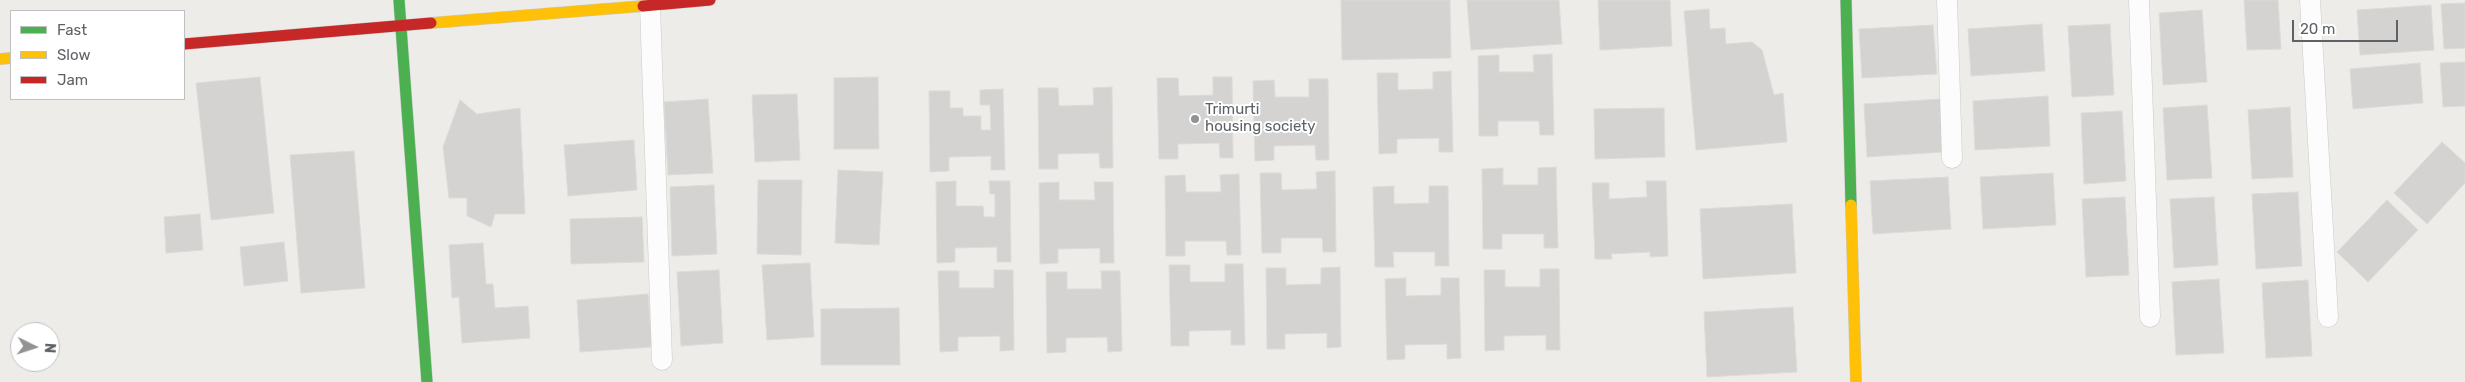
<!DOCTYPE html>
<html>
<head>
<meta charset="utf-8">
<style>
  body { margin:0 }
  #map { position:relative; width:2465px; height:382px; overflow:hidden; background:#edece9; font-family:Rubik,sans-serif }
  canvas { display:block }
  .legend { position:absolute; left:10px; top:10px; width:175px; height:90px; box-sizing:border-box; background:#fff; border:1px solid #bfc0c1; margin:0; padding:6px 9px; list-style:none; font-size:15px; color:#5e6165 }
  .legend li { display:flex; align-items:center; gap:10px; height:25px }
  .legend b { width:25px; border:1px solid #bfc0c1 }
  .north { position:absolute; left:10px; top:322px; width:50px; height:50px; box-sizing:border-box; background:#fff; border:1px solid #bfc0c1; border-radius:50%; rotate:94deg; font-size:14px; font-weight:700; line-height:20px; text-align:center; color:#5e6165 }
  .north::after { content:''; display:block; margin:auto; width:18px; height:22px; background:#909293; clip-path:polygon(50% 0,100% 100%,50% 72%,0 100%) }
  .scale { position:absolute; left:2292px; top:20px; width:106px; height:22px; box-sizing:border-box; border:2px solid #5e6165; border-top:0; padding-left:6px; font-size:15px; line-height:18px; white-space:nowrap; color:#5e6165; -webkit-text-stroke:4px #fff; paint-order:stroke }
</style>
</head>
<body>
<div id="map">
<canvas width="2465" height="382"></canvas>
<ul class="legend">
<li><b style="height:6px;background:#4caf50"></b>Fast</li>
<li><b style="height:6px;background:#ffc107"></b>Slow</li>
<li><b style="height:6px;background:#c62828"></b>Jam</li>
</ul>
<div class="north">N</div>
<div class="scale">20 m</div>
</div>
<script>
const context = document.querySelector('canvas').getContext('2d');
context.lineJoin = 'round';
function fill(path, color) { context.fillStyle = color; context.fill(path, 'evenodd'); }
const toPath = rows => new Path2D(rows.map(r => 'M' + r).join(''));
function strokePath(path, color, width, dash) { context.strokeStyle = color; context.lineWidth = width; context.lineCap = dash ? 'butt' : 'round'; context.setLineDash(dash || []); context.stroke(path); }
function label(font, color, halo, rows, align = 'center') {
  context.font = font + ' Rubik,sans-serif'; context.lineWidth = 4; context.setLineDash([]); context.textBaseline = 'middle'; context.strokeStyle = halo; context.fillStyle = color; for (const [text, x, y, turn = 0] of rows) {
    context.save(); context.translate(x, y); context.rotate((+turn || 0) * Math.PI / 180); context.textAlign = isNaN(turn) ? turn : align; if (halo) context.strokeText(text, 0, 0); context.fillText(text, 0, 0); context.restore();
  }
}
const building = toPath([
  [1341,0,1450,0,1451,58,1342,60,1341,0],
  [1467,0,1559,0,1562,44,1471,50,1467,0],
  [1598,0,1670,0,1672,46,1600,50,1598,0],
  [2244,0,2278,0,2281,49,2247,50,2244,0],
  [2465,3,2465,48,2444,49,2441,4,2465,3],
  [2431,5,2434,50,2360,55,2357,10,2431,5],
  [1709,9,1710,29,1725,28,1726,44,1752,42,1762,50,1774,95,1783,93,1787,142,1696,150,1684,11,1709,9],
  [2202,10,2207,82,2163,85,2159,13,2202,10],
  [2042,24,2045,71,1971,76,1968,29,2042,24],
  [2110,24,2114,95,2072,97,2068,26,2110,24],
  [1933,25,1937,74,1862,78,1859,29,1933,25],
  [1552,54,1554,135,1540,135,1539,121,1498,121,1498,136,1479,136,1478,56,1499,55,1499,72,1534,72,1533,55,1552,54],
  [2465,62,2465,106,2443,107,2440,63,2465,62],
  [2420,63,2423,103,2353,109,2350,69,2420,63],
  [1451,71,1453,152,1439,152,1439,138,1397,139,1397,153,1379,154,1377,73,1398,73,1398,90,1433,89,1433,72,1451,71],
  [260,77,274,213,211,220,196,83,260,77],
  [878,77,879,149,834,149,834,78,878,77],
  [1213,77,1232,77,1233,158,1220,158,1219,143,1178,144,1178,159,1159,159,1157,78,1178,78,1179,96,1213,95,1213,77],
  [1309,79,1328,79,1329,160,1316,160,1315,145,1274,146,1274,160,1255,161,1253,81,1274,80,1275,97,1309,97,1309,79],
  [1112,87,1113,168,1100,168,1099,153,1058,154,1058,169,1039,169,1038,88,1058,88,1059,106,1094,105,1093,88,1112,87],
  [1003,89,1005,170,991,170,991,156,949,157,949,171,930,172,929,91,950,91,950,108,963,108,963,116,981,116,981,130,991,130,990,105,980,105,980,90,1003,89],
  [797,94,800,160,755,162,752,95,797,94],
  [2048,96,2050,146,1975,150,1973,101,2048,96],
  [708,99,713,173,668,175,664,102,708,99],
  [1940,99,1943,152,1867,157,1864,104,1940,99],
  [460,100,477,114,520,108,525,214,495,214,491,227,467,216,467,198,449,198,443,147,460,100],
  [2207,105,2212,178,2167,180,2163,108,2207,105],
  [2290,107,2293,177,2252,179,2248,110,2290,107],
  [1664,108,1665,157,1595,159,1594,109,1664,108],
  [2122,111,2126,181,2084,184,2081,113,2122,111],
  [634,140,637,190,568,196,564,145,634,140],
  [2442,142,2465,163,2465,183,2427,224,2394,193,2442,142],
  [354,151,365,288,301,293,290,155,354,151],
  [1556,167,1558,248,1544,248,1544,234,1502,234,1502,249,1483,249,1482,169,1503,168,1503,185,1538,185,1538,168,1556,167],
  [838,170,883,172,879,245,835,243,838,170],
  [1335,171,1336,252,1323,252,1322,238,1281,238,1281,253,1262,253,1260,173,1281,173,1282,190,1317,189,1316,172,1335,171],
  [2053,173,2056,225,1983,229,1980,177,2053,173],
  [1239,174,1241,255,1227,255,1226,241,1185,241,1185,256,1166,256,1165,176,1185,175,1186,192,1221,192,1220,175,1239,174],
  [1948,177,1951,229,1873,234,1870,181,1948,177],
  [758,180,802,180,801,255,757,254,758,180],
  [956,181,956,206,983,206,984,217,995,217,995,194,990,194,989,181,1010,181,1011,262,997,262,997,247,955,248,955,262,937,263,936,182,956,181],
  [1646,181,1666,181,1668,256,1650,257,1650,252,1611,254,1612,259,1595,259,1592,183,1609,183,1609,199,1647,197,1646,181],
  [1059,182,1059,200,1095,200,1094,182,1113,182,1114,263,1100,263,1100,248,1058,249,1058,263,1040,264,1039,183,1059,182],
  [714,185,717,254,672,256,670,187,714,185],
  [1394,186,1394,204,1429,203,1429,186,1448,186,1449,266,1435,266,1435,252,1393,252,1394,267,1375,267,1373,187,1394,186],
  [2298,192,2302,266,2256,269,2252,194,2298,192],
  [2125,197,2129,275,2086,277,2082,199,2125,197],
  [2214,197,2218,265,2174,268,2170,199,2214,197],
  [2387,200,2418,230,2368,282,2337,252,2387,200],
  [1792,204,1796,273,1703,279,1700,209,1792,204],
  [200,214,203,250,166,253,164,217,200,214],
  [642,217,644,262,571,264,570,219,642,217],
  [284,242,288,281,244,286,240,247,284,242],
  [483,243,486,284,493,284,495,308,528,306,530,338,462,343,459,297,452,298,449,245,483,243],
  [810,263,814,337,767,340,762,265,810,263],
  [1225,264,1243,264,1245,345,1231,345,1231,330,1189,331,1189,346,1171,346,1169,265,1190,265,1190,282,1225,282,1225,264],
  [1340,267,1341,347,1327,348,1327,333,1285,334,1285,349,1267,349,1266,268,1286,268,1286,285,1321,284,1321,268,1340,267],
  [1540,269,1559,269,1560,350,1546,350,1546,335,1504,336,1504,350,1485,351,1484,270,1505,270,1505,287,1540,287,1540,269],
  [719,270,723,343,681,346,677,272,719,270],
  [994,270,1013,270,1014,350,1000,351,1000,336,958,337,958,351,940,352,938,271,959,271,959,288,994,288,994,270],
  [1101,271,1120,271,1122,351,1108,352,1107,337,1066,338,1066,352,1047,353,1046,272,1067,272,1067,289,1102,289,1101,271],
  [1406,278,1406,296,1441,295,1441,278,1459,278,1461,358,1447,359,1447,344,1405,345,1405,359,1387,360,1385,279,1406,278],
  [2219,279,2224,353,2176,355,2172,282,2219,279],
  [2308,280,2312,356,2266,358,2262,283,2308,280],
  [648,294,652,347,580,352,577,300,648,294],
  [1793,307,1797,372,1707,377,1704,312,1793,307],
  [899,308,900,365,821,365,821,309,899,308]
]);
fill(building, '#d4d3d1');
strokePath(building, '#dcdbd8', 1);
const lane = toPath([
  [1947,0,1952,158],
  [2139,0,2150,317],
  [2310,0,2328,317],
  [650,5,662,360]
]);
const fast = toPath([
  [399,0,427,382],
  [1846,0,1851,205]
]);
const slow = toPath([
  [431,23,643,6],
  [0,59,11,58],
  [1851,205,1856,382]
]);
const jam = toPath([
  [643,6,710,0],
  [184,44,431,23]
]);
strokePath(lane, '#cacaca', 21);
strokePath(fast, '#cacaca', 12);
strokePath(slow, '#cacaca', 12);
strokePath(jam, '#cacaca', 12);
strokePath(lane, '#fcfcfc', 20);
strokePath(fast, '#4caf50', 11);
strokePath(slow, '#ffc107', 11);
strokePath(jam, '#c62828', 11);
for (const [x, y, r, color] of [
  [1195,119,5,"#909293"]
]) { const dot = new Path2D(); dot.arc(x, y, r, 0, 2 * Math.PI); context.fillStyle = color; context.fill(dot); strokePath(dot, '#fff', 2); }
label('15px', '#5e6165', '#fff', [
  ["Trimurti",1205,110],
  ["housing society",1205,127]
], 'left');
</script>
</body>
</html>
